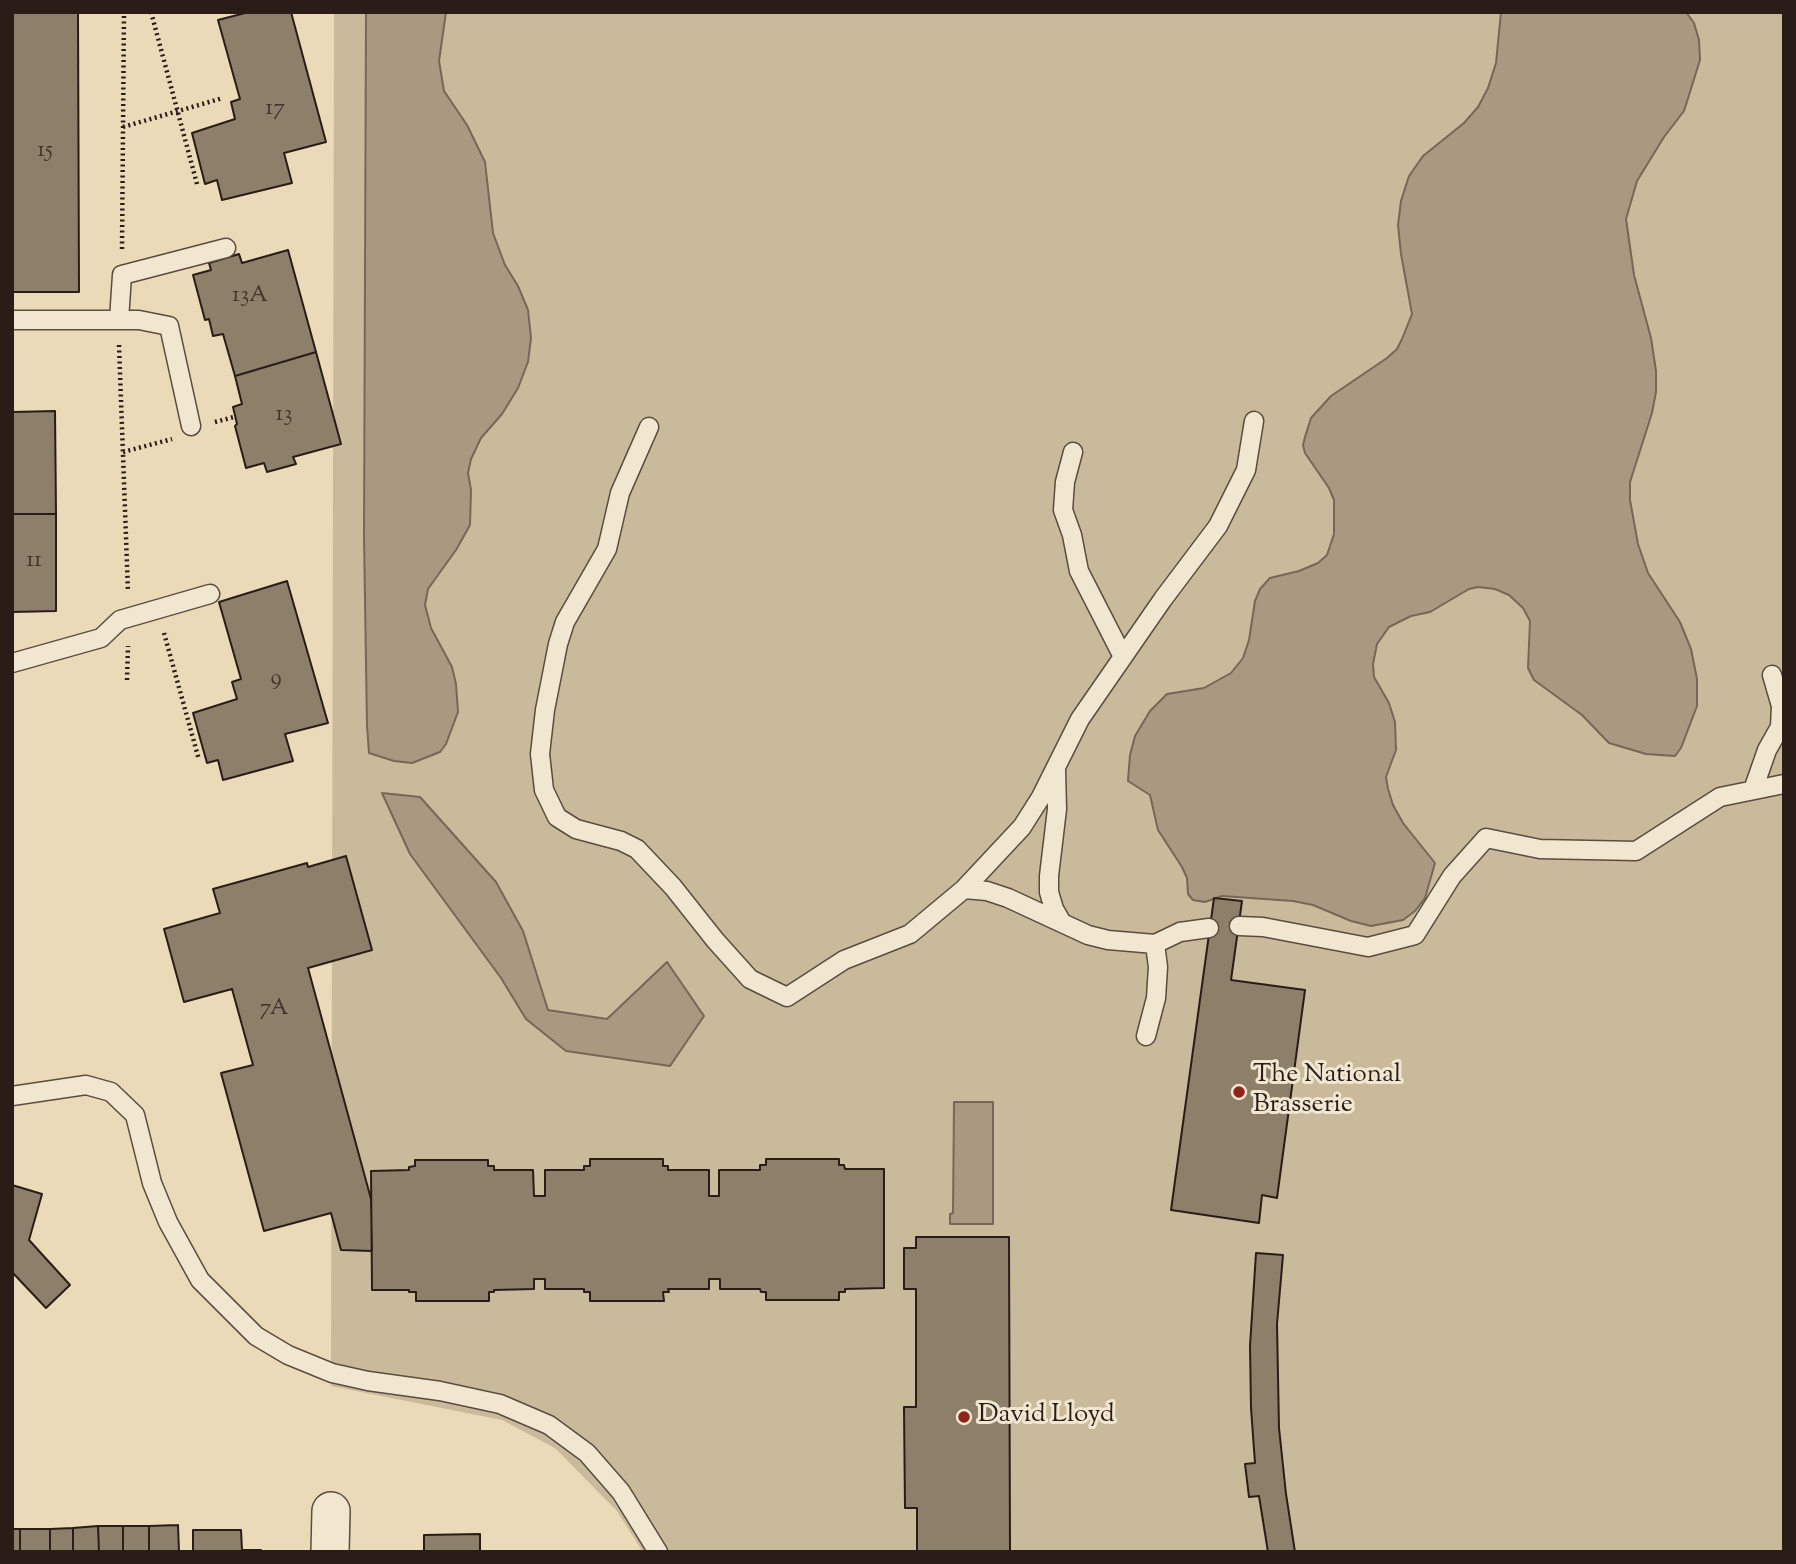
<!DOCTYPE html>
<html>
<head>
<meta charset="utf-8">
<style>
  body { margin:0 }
  #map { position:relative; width:1796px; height:1564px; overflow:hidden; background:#eadab7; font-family:"Sorts Mill Goudy",serif }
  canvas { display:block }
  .frame { position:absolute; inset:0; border:14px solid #2a1c17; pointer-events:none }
</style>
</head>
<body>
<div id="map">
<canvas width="1796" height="1564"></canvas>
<div class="frame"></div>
</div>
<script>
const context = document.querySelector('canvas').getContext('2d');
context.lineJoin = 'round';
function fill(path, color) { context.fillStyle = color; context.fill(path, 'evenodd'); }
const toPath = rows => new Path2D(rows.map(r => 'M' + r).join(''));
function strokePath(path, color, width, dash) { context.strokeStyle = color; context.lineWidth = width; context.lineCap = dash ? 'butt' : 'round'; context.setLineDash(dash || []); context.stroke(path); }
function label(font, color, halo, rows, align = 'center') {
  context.font = font + ' "Sorts Mill Goudy",serif'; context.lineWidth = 6; context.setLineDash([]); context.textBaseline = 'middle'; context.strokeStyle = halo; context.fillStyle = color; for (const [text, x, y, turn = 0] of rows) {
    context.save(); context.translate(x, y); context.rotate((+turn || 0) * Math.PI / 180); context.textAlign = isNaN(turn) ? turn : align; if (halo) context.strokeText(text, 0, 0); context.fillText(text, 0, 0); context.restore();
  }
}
fill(toPath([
  [334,12,1784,12,1784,1552,643,1552,617,1511,555,1448,502,1420,331,1386]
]), '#c9ba9c');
const water = toPath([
  [366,12,446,12,439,61,444,91,467,125,485,162,493,233,505,265,518,286,528,310,531,338,528,362,518,388,502,414,481,438,471,459,468,473,471,490,470,525,456,550,428,589,425,605,431,628,452,667,456,684,458,712,446,744,440,752,412,763,394,761,369,753,367,726,364,537,366,12],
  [1501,12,1686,12,1694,23,1699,40,1700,60,1684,111,1664,137,1637,181,1626,219,1634,275,1651,338,1656,371,1656,392,1652,413,1630,482,1630,500,1638,544,1648,573,1680,622,1691,649,1697,679,1697,706,1681,748,1675,756,1646,754,1609,743,1582,715,1534,680,1528,668,1530,621,1523,608,1509,595,1495,589,1478,587,1469,589,1430,612,1411,616,1389,627,1377,644,1373,664,1374,677,1389,703,1395,722,1396,750,1386,777,1388,789,1393,805,1403,823,1435,863,1425,898,1415,911,1403,920,1371,926,1351,921,1313,905,1293,901,1222,896,1205,902,1193,900,1188,894,1187,878,1182,867,1158,830,1150,795,1128,781,1130,755,1135,736,1150,711,1167,694,1204,688,1231,673,1243,658,1249,640,1255,601,1260,589,1270,578,1299,571,1318,563,1327,555,1334,534,1334,500,1329,488,1305,453,1303,445,1305,437,1311,418,1331,396,1387,358,1397,349,1402,339,1412,314,1401,254,1398,225,1401,201,1409,176,1423,156,1464,123,1478,107,1488,88,1496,63,1501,12],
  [382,793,420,797,496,882,523,931,548,1010,607,1019,667,962,704,1016,670,1066,566,1051,526,1019,501,978,410,854,382,793],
  [954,1102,993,1102,993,1224,950,1224,950,1214,953,1213,954,1102]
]);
fill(water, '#a99981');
strokePath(water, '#766757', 2);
const building = toPath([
  [12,12,78,12,79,292,12,292,12,12],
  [249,12,291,12,326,142,284,153,292,183,222,200,217,180,205,184,192,133,235,119,231,102,240,99,218,20,249,12],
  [288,250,316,352,235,376,223,334,213,336,209,319,205,320,193,275,211,270,209,263,239,254,242,263,288,250],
  [316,352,341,444,293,457,296,464,267,472,264,463,246,468,235,426,237,424,233,407,242,404,235,376,316,352],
  [55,411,56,514,12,514,12,412,55,411],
  [12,514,56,514,56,611,12,612,12,514],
  [287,581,328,723,285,734,293,761,223,780,218,760,207,763,193,713,237,699,232,682,241,679,219,602,287,581],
  [346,856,372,950,308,968,371,1199,372,1251,341,1250,331,1213,264,1231,221,1073,253,1065,232,989,184,1002,164,929,220,913,213,889,307,863,308,867,346,856],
  [1214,898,1242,901,1231,980,1305,990,1277,1198,1262,1195,1259,1223,1171,1210,1214,898],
  [590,1159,663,1159,663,1166,668,1166,668,1170,709,1170,709,1196,719,1196,719,1170,760,1170,760,1165,766,1165,766,1159,839,1159,839,1165,844,1165,845,1169,884,1169,884,1288,845,1289,845,1292,839,1292,839,1300,766,1300,766,1292,761,1292,760,1289,720,1289,720,1279,709,1279,709,1289,668,1289,669,1292,663,1292,664,1301,590,1301,590,1292,584,1292,584,1289,545,1289,545,1279,534,1279,534,1289,494,1290,494,1292,489,1292,489,1301,416,1301,416,1292,409,1292,409,1290,372,1290,371,1171,409,1170,409,1167,415,1166,415,1160,488,1160,488,1166,494,1166,494,1170,533,1170,534,1196,545,1196,545,1170,584,1170,584,1166,590,1166,590,1159],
  [12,1185,42,1194,29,1240,70,1285,46,1308,12,1272,12,1185],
  [916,1237,1009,1237,1010,1552,917,1552,917,1508,905,1508,904,1407,916,1407,916,1289,904,1289,904,1248,916,1248,916,1237],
  [1256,1253,1283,1255,1277,1324,1279,1428,1286,1494,1295,1552,1268,1552,1259,1496,1249,1497,1245,1464,1255,1463,1251,1408,1250,1346,1256,1253],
  [178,1525,179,1552,149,1552,149,1526,178,1525],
  [98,1526,123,1526,123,1552,99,1552,98,1526],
  [98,1526,99,1552,73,1552,73,1528,98,1526],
  [123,1526,149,1526,149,1552,123,1552,123,1526],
  [73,1528,73,1552,50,1552,50,1529,73,1528],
  [12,1529,20,1529,20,1552,12,1552,12,1529],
  [20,1529,50,1529,50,1552,20,1552,20,1529],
  [193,1530,241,1530,242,1550,261,1550,261,1552,193,1552,193,1530],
  [480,1534,480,1552,424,1552,424,1535,480,1534]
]);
fill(building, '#8e7f6a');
strokePath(building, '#2a1c17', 2);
const lane = toPath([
  [12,320,139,320,169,326,191,426],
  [119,320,122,275,226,248],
  [649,427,620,493,607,549,565,622,558,644,545,710,540,754,544,790,557,817,576,829,621,841,637,849,673,887,715,940,750,979,787,997,844,960,910,934,964,889,1022,827,1041,797,1080,719,1163,599,1218,526,1246,470,1254,421],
  [1073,452,1065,482,1063,510,1072,535,1079,571,1123,657],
  [12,663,101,638,120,620,210,594],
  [1056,770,1057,809,1049,876,1049,892,1054,909,1062,923],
  [1753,790,1767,750,1780,727,1781,706,1772,675],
  [964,889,987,891,1008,898,1088,935,1108,940,1155,944],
  [1239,926,1263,927,1368,947,1415,935,1452,876,1486,838,1540,849,1636,851,1720,797,1784,784],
  [1146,1036,1156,998,1158,967,1155,944,1180,932,1209,928],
  [12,1096,86,1085,111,1092,135,1115,152,1183,168,1222,200,1280,256,1336,288,1355,332,1373,368,1381,440,1391,500,1404,549,1425,587,1453,621,1492,658,1552]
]);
const street = toPath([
  [330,1552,331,1511]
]);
strokePath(lane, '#5a4c3f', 21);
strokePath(street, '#5a4c3f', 40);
strokePath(toPath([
  [151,12,197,184],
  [123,127,223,98],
  [122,249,124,12],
  [119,345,128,592],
  [215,422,234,417],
  [123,452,172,439],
  [164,633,199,760],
  [127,680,128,646]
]), '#2a1c17', 4.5, [2, 3.5]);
strokePath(lane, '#f1e7d0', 18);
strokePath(street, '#f1e7d0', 37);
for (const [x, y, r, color] of [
  [1239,1092,7,"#8f2418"],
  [964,1417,7,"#8f2418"]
]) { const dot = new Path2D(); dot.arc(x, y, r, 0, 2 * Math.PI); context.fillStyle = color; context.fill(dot); strokePath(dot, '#f1e7d0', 2.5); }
label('23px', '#43352c', null, [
  ["17",275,110],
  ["15",45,152],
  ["13A",250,297],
  ["13",284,416],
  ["11",34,562],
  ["9",276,680],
  ["7A",274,1010]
]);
label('26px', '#2a1c17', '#f1e7d0', [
  ["The National",1253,1077],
  ["Brasserie",1253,1107],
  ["David Lloyd",978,1417]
], 'left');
</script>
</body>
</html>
